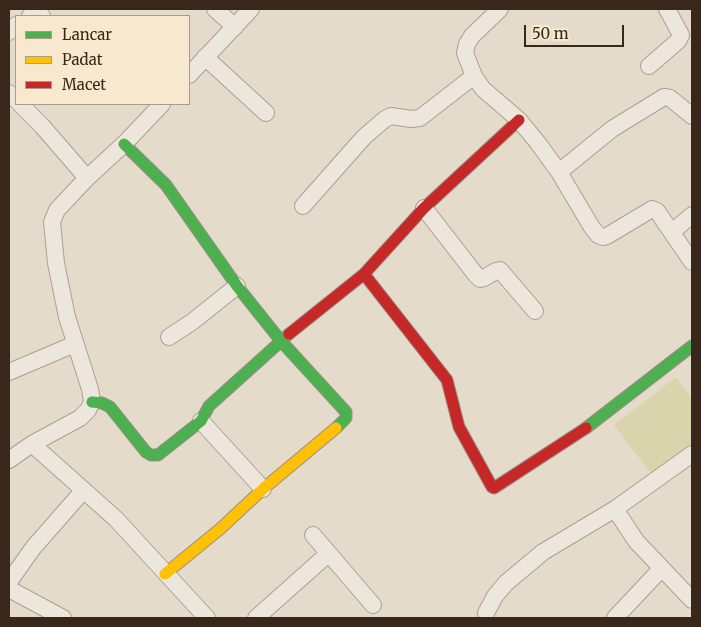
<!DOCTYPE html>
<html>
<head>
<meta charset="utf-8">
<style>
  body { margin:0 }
  #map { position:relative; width:701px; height:627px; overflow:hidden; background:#e5dbca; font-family:Merriweather,serif }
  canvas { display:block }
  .frame { position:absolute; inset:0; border:10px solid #39271b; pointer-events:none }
  .legend { position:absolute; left:15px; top:15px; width:175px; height:90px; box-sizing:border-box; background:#f8e9ce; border:1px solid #ac9b86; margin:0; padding:6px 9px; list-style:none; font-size:15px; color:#39271b }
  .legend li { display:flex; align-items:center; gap:10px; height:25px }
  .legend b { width:25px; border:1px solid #ac9b86 }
  .scale { position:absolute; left:524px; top:25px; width:100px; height:22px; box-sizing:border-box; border:2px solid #39271b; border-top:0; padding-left:6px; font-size:15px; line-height:18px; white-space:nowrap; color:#39271b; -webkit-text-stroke:4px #f8e9ce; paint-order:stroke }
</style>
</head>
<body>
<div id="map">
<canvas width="701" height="627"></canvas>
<div class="frame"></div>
<ul class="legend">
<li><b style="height:6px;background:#4caf50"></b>Lancar</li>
<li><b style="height:6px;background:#ffc107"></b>Padat</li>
<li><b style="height:6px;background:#c62828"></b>Macet</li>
</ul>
<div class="scale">50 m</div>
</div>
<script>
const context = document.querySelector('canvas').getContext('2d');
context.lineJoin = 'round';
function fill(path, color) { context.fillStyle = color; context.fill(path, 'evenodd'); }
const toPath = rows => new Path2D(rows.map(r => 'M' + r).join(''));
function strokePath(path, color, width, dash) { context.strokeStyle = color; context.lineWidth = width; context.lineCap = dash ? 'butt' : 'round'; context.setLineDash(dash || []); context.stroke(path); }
fill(toPath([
  [676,377,692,399,692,452,656,480,614,425]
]), '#d8d4ab');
const street = toPath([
  [215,9,235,27],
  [500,9,472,36,467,44,465,53,474,76,483,89,519,120,538,143,559,172,591,226,598,235,603,237,607,236,652,209,657,211,692,262],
  [30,16,33,15,42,16],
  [9,32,16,25],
  [205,57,266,113],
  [649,66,678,41,681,35,667,9],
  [189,75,251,9],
  [9,93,16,100],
  [20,104,42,126,87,178],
  [559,172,612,129,664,97,670,98,692,116],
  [303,206,364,137,385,119,391,116,411,119,420,118,474,76],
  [424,208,476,275,480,279,484,278,496,271,500,270,535,311],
  [672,232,692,215],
  [169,337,192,322,237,286],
  [9,372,75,344],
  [201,421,263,489],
  [32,444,116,519,207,618],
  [9,460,32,444,80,418,88,410,92,402,90,389,67,317,56,263,52,222,57,210,87,178,124,144,162,104],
  [615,509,636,541,692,600],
  [313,535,373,605],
  [9,582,33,548,83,491],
  [9,589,63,618],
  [486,613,495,596,506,583,543,552,615,509,692,454],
  [256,618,328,554],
  [615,618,661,569]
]);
const fast = toPath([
  [124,144,166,185,237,286,281,341,346,412,346,418,336,428],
  [92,402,102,403,110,407,146,452,151,455,158,455,201,421,209,406,289,334],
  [586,428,692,346]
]);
const slow = toPath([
  [165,574,220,529,263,489,336,428]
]);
const jam = toPath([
  [364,274,447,380,459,427,492,487,494,488,586,428],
  [289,334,364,274,424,208,519,120]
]);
strokePath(street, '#aaa094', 18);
strokePath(fast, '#998f84', 13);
strokePath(slow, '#998f84', 13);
strokePath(jam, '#998f84', 13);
strokePath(street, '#ede6dc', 16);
strokePath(fast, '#4caf50', 11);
strokePath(slow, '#ffc107', 11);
strokePath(jam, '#c62828', 11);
</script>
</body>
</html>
